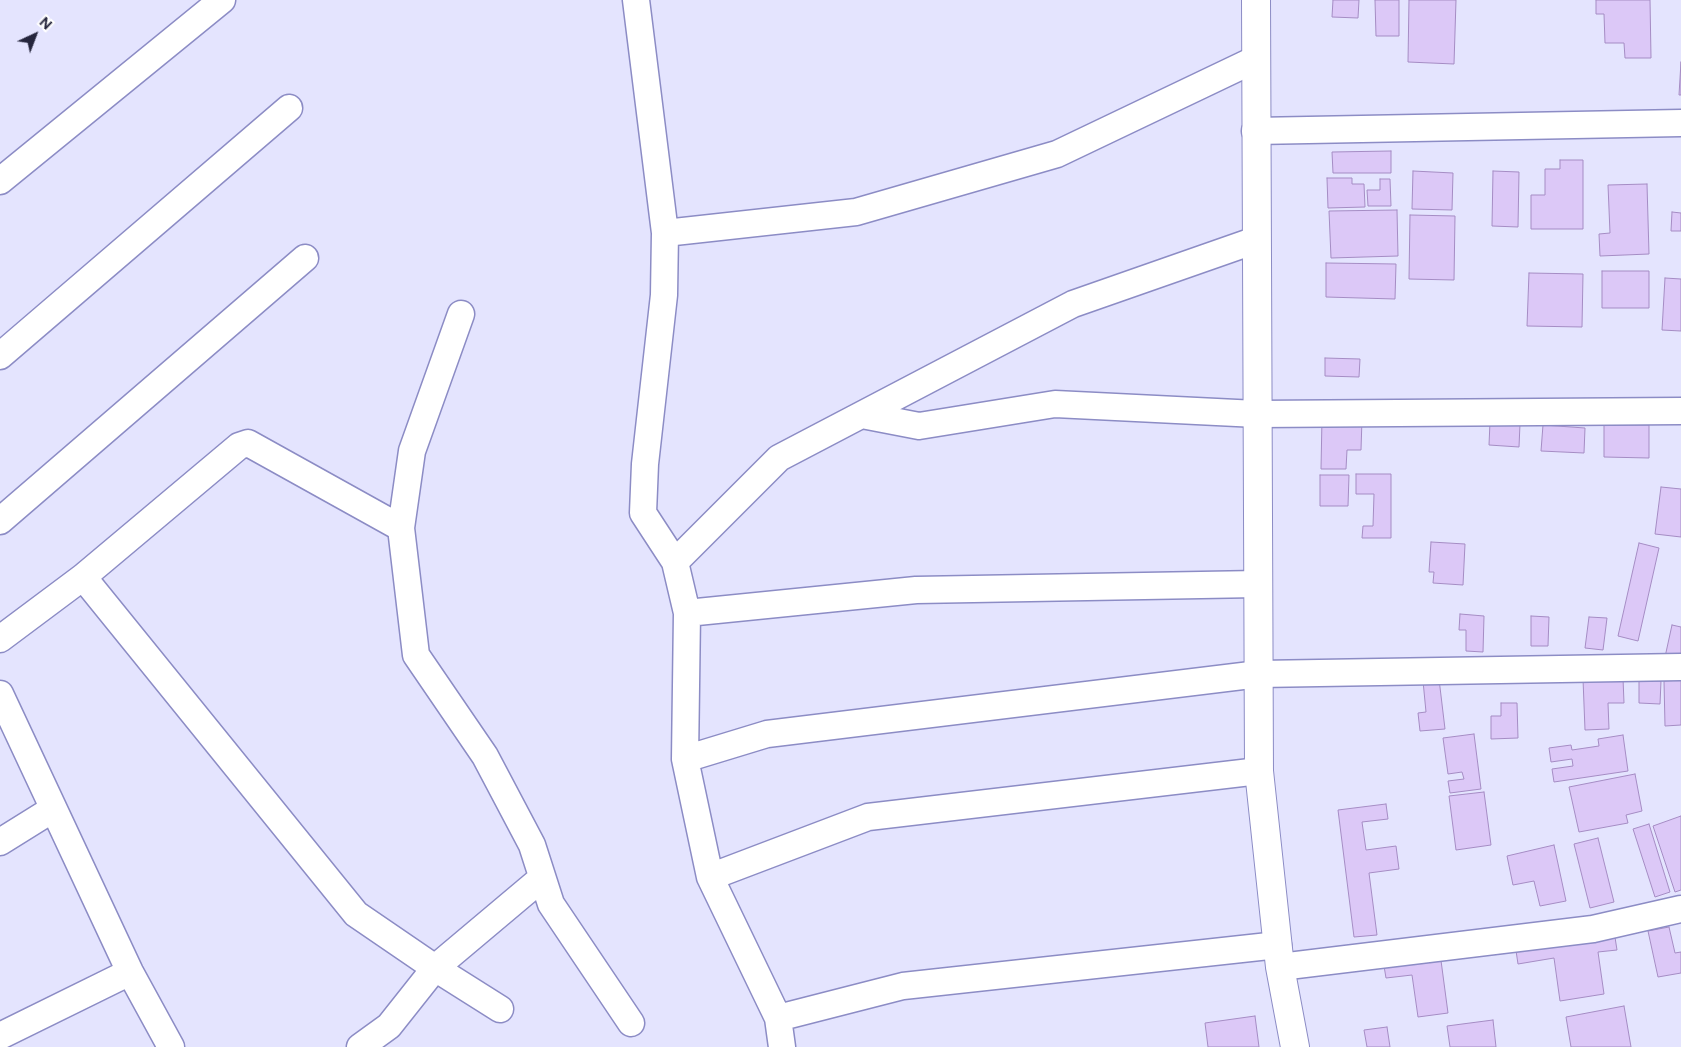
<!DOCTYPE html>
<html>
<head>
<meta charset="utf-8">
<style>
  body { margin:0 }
  #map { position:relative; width:1681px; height:1047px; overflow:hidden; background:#e4e4fe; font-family:Figtree,sans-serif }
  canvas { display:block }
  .north { position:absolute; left:10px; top:10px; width:50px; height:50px; -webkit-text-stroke:4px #fff; paint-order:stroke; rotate:43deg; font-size:14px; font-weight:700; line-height:20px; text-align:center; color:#26263d }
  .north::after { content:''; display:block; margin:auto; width:18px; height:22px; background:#26263d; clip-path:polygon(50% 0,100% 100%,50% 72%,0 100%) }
</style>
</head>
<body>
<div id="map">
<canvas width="1681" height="1047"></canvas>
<div class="north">N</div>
</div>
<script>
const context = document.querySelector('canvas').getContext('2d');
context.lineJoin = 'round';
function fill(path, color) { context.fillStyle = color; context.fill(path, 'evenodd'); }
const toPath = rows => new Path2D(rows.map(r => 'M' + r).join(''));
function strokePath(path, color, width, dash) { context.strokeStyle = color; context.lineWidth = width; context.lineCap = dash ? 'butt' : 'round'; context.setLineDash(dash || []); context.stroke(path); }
const building = toPath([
  [1333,0,1359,0,1358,18,1332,17,1333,0],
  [1375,0,1399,0,1399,36,1376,36,1375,0],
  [1409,0,1456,0,1454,64,1408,62,1409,0],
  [1596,0,1650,0,1651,58,1625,58,1624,43,1605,43,1604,14,1596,14,1596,0],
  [1681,62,1681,95,1679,95,1681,62],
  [1391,151,1391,173,1333,173,1332,152,1391,151],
  [1560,160,1583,160,1583,229,1531,229,1531,195,1545,195,1545,169,1560,169,1560,160],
  [1413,171,1453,173,1452,210,1412,209,1413,171],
  [1493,171,1519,172,1518,227,1492,226,1493,171],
  [1327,178,1352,178,1352,184,1364,184,1365,207,1328,208,1327,178],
  [1380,179,1390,179,1391,206,1368,206,1367,190,1380,190,1380,179],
  [1647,184,1649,254,1600,256,1599,234,1610,233,1608,185,1647,184],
  [1397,210,1398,256,1331,258,1329,211,1397,210],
  [1672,212,1681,213,1681,231,1671,231,1672,212],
  [1410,215,1455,216,1454,280,1409,279,1410,215],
  [1326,263,1396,264,1395,299,1326,297,1326,263],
  [1602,271,1649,271,1649,308,1602,308,1602,271],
  [1529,273,1583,274,1582,327,1527,326,1529,273],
  [1665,278,1681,279,1681,331,1662,330,1665,278],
  [1325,358,1360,359,1359,377,1325,376,1325,358],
  [1322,418,1362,419,1361,450,1347,450,1346,469,1321,469,1322,418],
  [1490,422,1520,424,1519,447,1489,445,1490,422],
  [1543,425,1585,428,1584,453,1541,451,1543,425],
  [1604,425,1649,425,1649,458,1604,457,1604,425],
  [1356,474,1391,474,1391,538,1362,538,1363,526,1373,526,1374,494,1356,494,1356,474],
  [1320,475,1349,475,1348,506,1320,506,1320,475],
  [1661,487,1681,489,1681,537,1655,534,1661,487],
  [1431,542,1465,544,1463,585,1433,583,1434,572,1429,572,1431,542],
  [1639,543,1659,548,1638,641,1618,636,1639,543],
  [1460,614,1484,616,1483,652,1466,651,1466,630,1459,630,1460,614],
  [1531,616,1549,617,1548,646,1531,646,1531,616],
  [1589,617,1607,618,1603,650,1585,648,1589,617],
  [1672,625,1681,627,1681,660,1665,657,1672,625],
  [1623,678,1624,703,1608,703,1609,729,1585,730,1583,679,1623,678],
  [1439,679,1445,729,1420,731,1418,713,1426,712,1423,681,1439,679],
  [1639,680,1661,681,1660,704,1639,703,1639,680],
  [1681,680,1681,725,1665,726,1664,681,1681,680],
  [1501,703,1517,703,1518,738,1491,739,1491,716,1501,716,1501,703],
  [1474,734,1481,789,1450,793,1448,781,1464,779,1462,772,1448,774,1443,738,1474,734],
  [1623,735,1628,771,1554,782,1552,769,1573,766,1572,759,1551,762,1549,748,1571,745,1572,750,1599,746,1598,739,1623,735],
  [1635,774,1642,811,1626,815,1628,823,1579,832,1569,787,1635,774],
  [1484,792,1491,845,1456,850,1449,796,1484,792],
  [1386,804,1388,819,1362,822,1366,850,1396,846,1399,869,1369,873,1377,935,1354,937,1338,810,1386,804],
  [1681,816,1681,890,1675,892,1653,826,1681,816],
  [1649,824,1670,892,1655,897,1633,829,1649,824],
  [1598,838,1614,902,1590,908,1574,844,1598,838],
  [1554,845,1566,901,1540,906,1534,881,1513,885,1507,856,1554,845],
  [1669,927,1675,953,1681,952,1681,973,1658,977,1648,931,1669,927],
  [1614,931,1617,950,1598,952,1604,994,1560,1001,1554,958,1518,964,1515,944,1614,931],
  [1440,953,1448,1013,1418,1017,1412,975,1386,978,1383,960,1440,953],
  [1624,1006,1631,1047,1571,1047,1566,1017,1624,1006],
  [1255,1016,1259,1047,1208,1047,1205,1023,1255,1016],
  [1493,1020,1496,1047,1450,1047,1447,1026,1493,1020],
  [1387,1027,1390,1047,1367,1047,1364,1030,1387,1027]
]);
fill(building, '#dcc8f7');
strokePath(building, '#a58cc4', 1);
const minor = toPath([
  [636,0,665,233,664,295,645,464,643,513,675,562,687,613,685,759,710,877,778,1018,782,1047],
  [1255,131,1681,123],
  [0,181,222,0],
  [665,233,856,212,1057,154,1256,59],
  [461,314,412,451,401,528,416,655,485,756,532,845,551,904,631,1023],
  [0,356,289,108],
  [862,415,919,426,1055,404,1257,414,1681,411],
  [0,521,305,258],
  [675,562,779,458,1073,304,1256,240],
  [83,577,356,914,435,968,500,1009],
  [687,613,916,590,1258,584],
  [0,639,83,577,239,446,248,443,401,528],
  [0,694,130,972,171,1047],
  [685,759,767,734,1259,674,1681,667],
  [0,842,53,809],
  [710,877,868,817,1259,771],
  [1280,967,1593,929,1681,909],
  [778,1018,903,986,1278,945],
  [0,1036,130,972],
  [360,1047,389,1026,435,968,542,878]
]);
const tertiary = toPath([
  [1256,0,1259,771,1280,967,1295,1047]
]);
strokePath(minor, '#8c8cc5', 29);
strokePath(tertiary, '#8c8cc5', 30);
strokePath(minor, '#fff', 26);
strokePath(tertiary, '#fff', 28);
</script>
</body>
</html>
